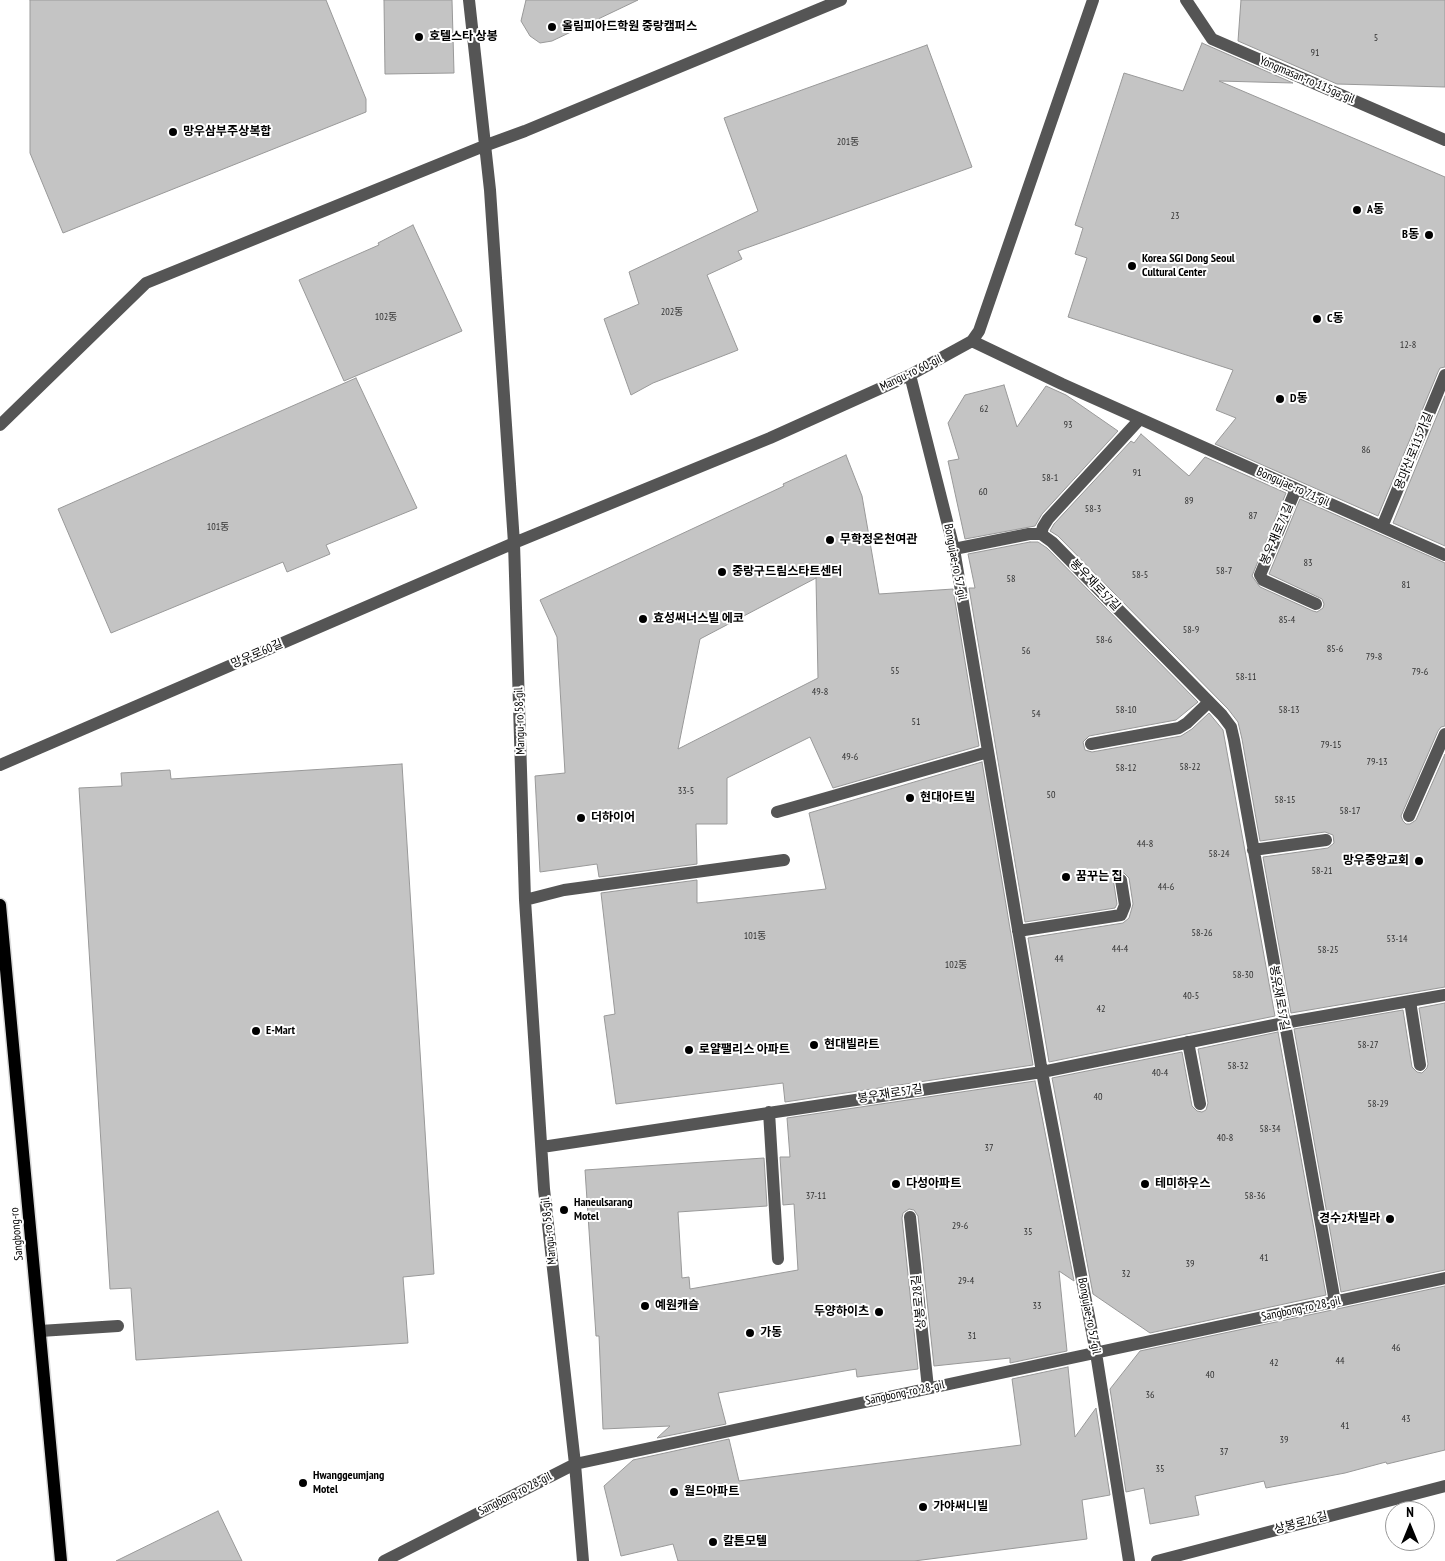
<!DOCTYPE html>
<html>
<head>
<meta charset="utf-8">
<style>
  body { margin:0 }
  #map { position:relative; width:1445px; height:1561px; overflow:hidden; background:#fff; font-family:"PT Sans Narrow",sans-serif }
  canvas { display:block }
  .north { position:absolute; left:1385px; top:1501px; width:50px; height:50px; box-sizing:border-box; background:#fff; border:1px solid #999; border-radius:50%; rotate:0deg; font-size:14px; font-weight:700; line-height:20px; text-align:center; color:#000 }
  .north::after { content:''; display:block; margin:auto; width:18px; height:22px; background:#000; clip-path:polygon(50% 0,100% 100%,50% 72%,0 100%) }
</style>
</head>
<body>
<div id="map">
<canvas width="1445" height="1561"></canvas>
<div class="north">N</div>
</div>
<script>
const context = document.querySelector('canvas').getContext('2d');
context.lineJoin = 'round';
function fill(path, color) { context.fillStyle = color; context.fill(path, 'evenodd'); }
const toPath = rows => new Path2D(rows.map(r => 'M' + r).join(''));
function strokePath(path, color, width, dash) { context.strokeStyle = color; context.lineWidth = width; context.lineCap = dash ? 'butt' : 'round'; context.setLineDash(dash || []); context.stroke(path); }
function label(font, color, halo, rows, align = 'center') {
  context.font = font + ' "PT Sans Narrow","Noto Sans KR",sans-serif'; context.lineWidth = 4; context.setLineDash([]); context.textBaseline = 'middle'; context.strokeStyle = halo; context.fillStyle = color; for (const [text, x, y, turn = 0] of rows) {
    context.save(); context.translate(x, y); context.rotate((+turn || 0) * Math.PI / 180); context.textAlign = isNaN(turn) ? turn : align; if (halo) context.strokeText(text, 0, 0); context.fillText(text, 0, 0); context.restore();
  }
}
const building = toPath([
  [30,0,326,0,366,99,366,112,63,233,30,153,30,0],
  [384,0,452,0,454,73,385,74,384,0],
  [526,0,638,0,552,41,540,43,530,36,521,21,526,0],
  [1241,0,1445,0,1445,87,1337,84,1238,41,1241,0],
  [1202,43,1293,83,1219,81,1445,177,1445,367,1440,368,1438,372,1378,516,1215,444,1236,418,1216,410,1233,370,1068,317,1087,258,1075,254,1083,228,1075,225,1124,73,1183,91,1202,43],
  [927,45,972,167,738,251,742,259,707,275,738,350,653,383,631,395,604,319,639,304,629,272,758,211,724,118,927,45],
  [413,225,462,331,344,381,299,280,379,245,378,243,413,225],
  [356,378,417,508,326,545,330,554,287,572,283,562,111,633,58,509,356,378],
  [1004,385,1017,427,1046,386,1066,395,1118,431,1042,514,1035,526,965,539,948,461,959,459,948,423,965,395,1004,385],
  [1445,396,1445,546,1393,523,1445,396],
  [1141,434,1189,476,1205,457,1286,493,1252,576,1260,587,1313,611,1317,612,1323,608,1324,604,1322,599,1269,574,1300,499,1445,563,1445,726,1441,727,1438,731,1401,816,1403,821,1406,824,1410,824,1416,820,1445,754,1445,987,1291,1013,1263,857,1328,848,1334,843,1333,835,1325,832,1260,841,1242,739,1238,722,1228,709,1058,536,1050,531,1054,524,1131,441,1134,443,1141,434],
  [846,455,862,496,879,594,953,589,979,746,833,788,810,737,727,778,727,824,696,824,697,864,599,877,597,864,540,872,535,776,565,773,557,637,540,600,784,486,783,484,846,455],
  [816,578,818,678,678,749,700,639,816,578],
  [1030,542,1038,542,1047,548,1198,702,1176,720,1089,736,1083,742,1085,750,1092,752,1181,736,1192,729,1209,713,1223,730,1275,1016,1049,1062,1028,938,1123,923,1129,918,1133,904,1129,878,1124,873,1119,872,1113,878,1117,904,1115,908,1025,922,969,588,975,588,968,554,1030,542],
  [982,762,1033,1065,785,1102,783,1083,616,1104,604,1016,615,1014,601,893,697,880,697,903,826,889,809,813,982,762],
  [402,764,434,1274,403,1277,408,1343,136,1360,131,1288,110,1289,79,788,122,786,121,773,170,770,171,779,402,764],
  [1445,1003,1445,1270,1341,1292,1294,1029,1403,1010,1412,1067,1417,1072,1422,1073,1427,1068,1428,1064,1419,1008,1445,1003],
  [1278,1032,1326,1295,1150,1333,1093,1294,1052,1078,1182,1052,1192,1106,1197,1111,1202,1112,1206,1110,1208,1103,1198,1049,1278,1032],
  [1035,1081,1074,1281,1059,1271,1067,1351,1010,1363,1010,1358,934,1366,918,1216,914,1210,909,1209,903,1213,902,1218,918,1369,857,1377,856,1369,718,1393,726,1424,657,1438,670,1426,603,1429,599,1336,596,1336,585,1170,764,1158,767,1206,678,1212,682,1278,689,1277,690,1289,798,1270,794,1204,783,1205,780,1157,790,1157,787,1118,1035,1081],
  [1445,1286,1445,1450,1387,1464,1386,1462,1345,1473,1266,1488,1264,1481,1195,1496,1199,1515,1150,1524,1144,1488,1126,1492,1110,1389,1140,1351,1445,1286],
  [1068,1367,1075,1437,1096,1408,1110,1495,1082,1500,1087,1539,914,1561,678,1561,673,1544,621,1556,604,1486,633,1460,729,1439,739,1481,1021,1445,1012,1379,1068,1367],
  [218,1511,242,1561,116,1561,218,1511]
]);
fill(building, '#c4c4c4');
strokePath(building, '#999', 1);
const major = toPath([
  [0,905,61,1561]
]);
strokePath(major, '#dbdbdb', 15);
strokePath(toPath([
  [469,0,490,190,514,543,525,900,544,1189,575,1464,583,1561],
  [1186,0,1212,39,1445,140],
  [972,341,1062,384,1445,555],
  [910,375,954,549,1042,1072,1096,1353,1129,1561],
  [0,425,146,283,484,146,525,131,841,0],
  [1296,489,1260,575,1263,580,1316,604],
  [1382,527,1445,375],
  [1041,534,1043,527,1048,519,1140,419],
  [954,549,1029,534,1041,534,1052,542,1222,715,1231,727,1234,740,1335,1302],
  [1091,744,1179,728,1187,723,1209,702],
  [0,765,514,543,770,438,910,375,972,341,979,331,1093,0],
  [777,812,988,752],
  [1409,816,1445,734],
  [1253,850,1326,840],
  [525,900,564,890,784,860],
  [1018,931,1121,915,1125,905,1121,880],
  [1410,1001,1420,1065],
  [1188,1042,1200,1104],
  [769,1112,778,1259],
  [542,1147,1042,1072,1284,1023,1445,995],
  [910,1217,928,1388],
  [40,1331,118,1326],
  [384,1561,575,1464,1445,1278],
  [1157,1561,1445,1486]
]), '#555', 12);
strokePath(major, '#000', 12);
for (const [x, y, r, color] of [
  [552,27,5,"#000"],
  [419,37,5,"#000"],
  [173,132,5,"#000"],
  [1357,210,5,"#000"],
  [1429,235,5,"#000"],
  [1132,266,5,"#000"],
  [1317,319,5,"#000"],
  [1280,399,5,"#000"],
  [830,540,5,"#000"],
  [722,572,5,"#000"],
  [643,619,5,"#000"],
  [910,798,5,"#000"],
  [581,818,5,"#000"],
  [1419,861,5,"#000"],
  [1066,877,5,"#000"],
  [256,1031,5,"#000"],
  [814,1045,5,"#000"],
  [689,1050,5,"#000"],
  [896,1184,5,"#000"],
  [1145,1184,5,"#000"],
  [564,1210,5,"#000"],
  [1390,1219,5,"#000"],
  [645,1306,5,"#000"],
  [879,1312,5,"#000"],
  [750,1333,5,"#000"],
  [303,1483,5,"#000"],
  [674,1492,5,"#000"],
  [923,1507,5,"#000"],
  [713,1542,5,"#000"]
]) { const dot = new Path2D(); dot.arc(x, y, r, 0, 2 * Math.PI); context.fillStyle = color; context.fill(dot); strokePath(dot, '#fff', 2); }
label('10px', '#313131', null, [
  ["5",1376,38],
  ["91",1315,53],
  ["201동",848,142],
  ["23",1175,216],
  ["202동",672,312],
  ["102동",386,317],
  ["12-8",1408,345],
  ["62",984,409],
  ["93",1068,425],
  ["86",1366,450],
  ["91",1137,473],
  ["58-1",1050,478],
  ["60",983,492],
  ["89",1189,501],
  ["58-3",1093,509],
  ["87",1253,516],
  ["101동",218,527],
  ["83",1308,563],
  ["58-7",1224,571],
  ["58-5",1140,575],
  ["58",1011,579],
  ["81",1406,585],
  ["85-4",1287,620],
  ["58-9",1191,630],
  ["58-6",1104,640],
  ["85-6",1335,649],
  ["56",1026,651],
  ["79-8",1374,657],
  ["55",895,671],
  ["79-6",1420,672],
  ["58-11",1246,677],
  ["49-8",820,692],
  ["58-10",1126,710],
  ["58-13",1289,710],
  ["54",1036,714],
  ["51",916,722],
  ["79-15",1331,745],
  ["49-6",850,757],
  ["79-13",1377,762],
  ["58-22",1190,767],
  ["58-12",1126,768],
  ["33-5",686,791],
  ["50",1051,795],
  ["58-15",1285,800],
  ["58-17",1350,811],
  ["44-8",1145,844],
  ["58-24",1219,854],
  ["58-21",1322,871],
  ["44-6",1166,887],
  ["58-26",1202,933],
  ["101동",755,936],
  ["53-14",1397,939],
  ["44-4",1120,949],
  ["58-25",1328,950],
  ["44",1059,959],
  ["102동",956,965],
  ["58-30",1243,975],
  ["40-5",1191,996],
  ["42",1101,1009],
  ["58-27",1368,1045],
  ["58-32",1238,1066],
  ["40-4",1160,1073],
  ["40",1098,1097],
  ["58-29",1378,1104],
  ["58-34",1270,1129],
  ["40-8",1225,1138],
  ["37",989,1148],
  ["37-11",816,1196],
  ["58-36",1255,1196],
  ["29-6",960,1226],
  ["35",1028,1232],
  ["41",1264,1258],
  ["39",1190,1264],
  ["32",1126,1274],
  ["29-4",966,1281],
  ["33",1037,1306],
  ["31",972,1336],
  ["46",1396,1348],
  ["44",1340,1361],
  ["42",1274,1363],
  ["40",1210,1375],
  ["36",1150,1395],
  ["43",1406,1419],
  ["41",1345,1426],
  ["39",1284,1440],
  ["37",1224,1452],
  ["35",1160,1469]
]);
label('bold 12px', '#000', '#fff', [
  ["올림피아드학원 중랑캠퍼스",562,27],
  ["호텔스타 상봉",429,37],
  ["망우삼부주상복합",183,132],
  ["A동",1367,210],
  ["B동",1419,235,"right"],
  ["Korea SGI Dong Seoul",1142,259],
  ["Cultural Center",1142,273],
  ["C동",1327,319],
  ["D동",1290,399],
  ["무학정온천여관",840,540],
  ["중랑구드림스타트센터",732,572],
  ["효성써너스빌 에코",653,619],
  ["현대아트빌",920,798],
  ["더하이어",591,818],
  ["망우중앙교회",1409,861,"right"],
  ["꿈꾸는 집",1076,877],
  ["E-Mart",266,1031],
  ["현대빌라트",824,1045],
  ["로얄팰리스 아파트",699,1050],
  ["다성아파트",906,1184],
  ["테미하우스",1155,1184],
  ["Haneulsarang",574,1203],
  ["Motel",574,1217],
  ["경수2차빌라",1380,1219,"right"],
  ["예원캐슬",655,1306],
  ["두양하이츠",869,1312,"right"],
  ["가동",760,1333],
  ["Hwanggeumjang",313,1476],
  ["Motel",313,1490],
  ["월드아파트",684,1492],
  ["가야써니빌",933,1507],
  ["칼튼모텔",723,1542]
], 'left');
label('12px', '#000', '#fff', [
  ["Yongmasan-ro 115ga-gil",1307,80,23],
  ["Mangu-ro 60-gil",911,373,-26],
  ["용마산로115가길",1414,451,-68],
  ["Bongujae-ro 71-gil",1293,487,24],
  ["봉우재로71길",1277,534,-67],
  ["Bongujae-ro 57-gil",955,562,79],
  ["봉우재로57길",1095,585,46],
  ["망우로60길",257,654,-23],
  ["Mangu-ro 58-gil",520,721,-92],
  ["봉우재로57길",1279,998,80],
  ["봉우재로57길",890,1094,-9],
  ["Mangu-ro 58-gil",549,1231,-96],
  ["Sangbong-ro",17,1234,-95],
  ["상봉로28길",919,1302,-96],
  ["Sangbong-ro 28-gil",1301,1309,-12],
  ["Bongujae-ro 57-gil",1089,1316,79],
  ["Sangbong-ro 28-gil",905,1393,-12],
  ["Sangbong-ro 28-gil",515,1494,-27],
  ["상봉로26길",1301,1523,-15]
]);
</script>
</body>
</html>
